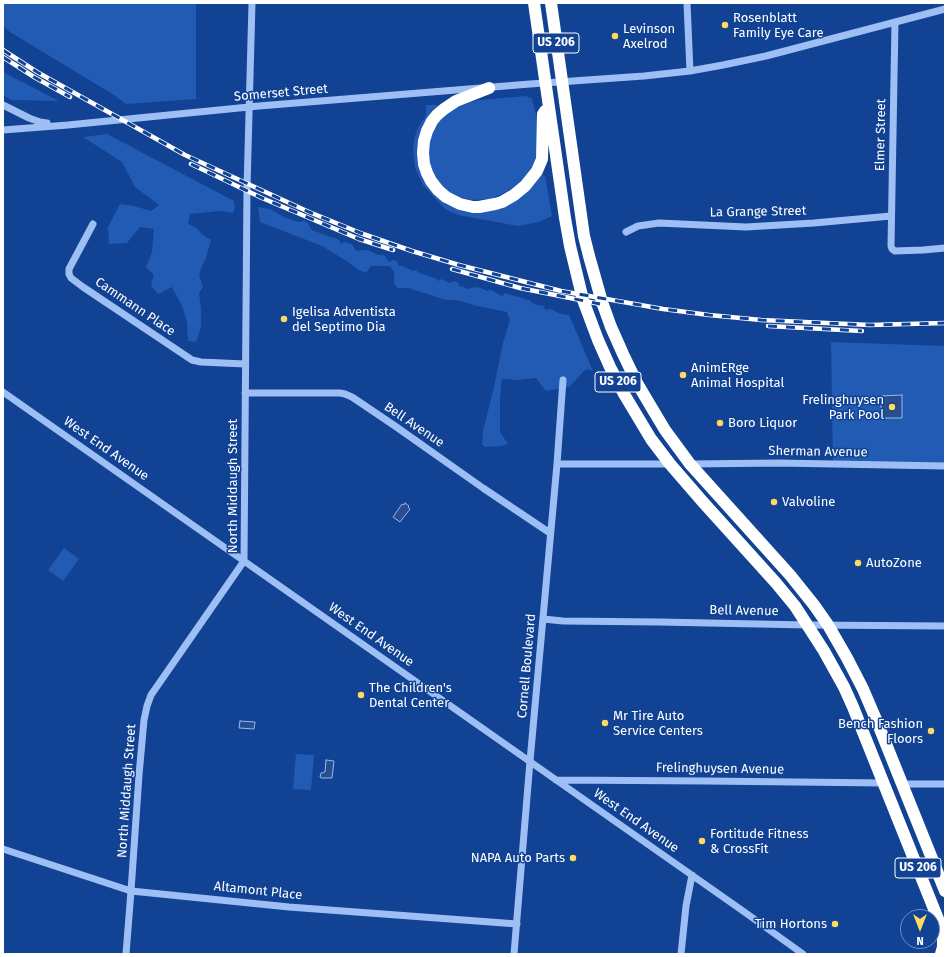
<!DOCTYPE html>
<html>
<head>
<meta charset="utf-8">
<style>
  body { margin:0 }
  #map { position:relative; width:948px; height:957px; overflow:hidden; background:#114293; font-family:"Fira Sans",sans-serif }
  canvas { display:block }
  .frame { position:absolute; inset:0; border:4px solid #fff; pointer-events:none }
  .north { position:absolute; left:900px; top:909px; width:40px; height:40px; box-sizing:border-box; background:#114293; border:1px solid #708ebe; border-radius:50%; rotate:180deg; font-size:11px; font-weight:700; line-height:16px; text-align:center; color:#fff }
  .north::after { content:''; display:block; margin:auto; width:14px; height:18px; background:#ffda60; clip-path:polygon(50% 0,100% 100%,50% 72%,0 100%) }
</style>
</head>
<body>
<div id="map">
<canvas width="948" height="957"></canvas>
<div class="frame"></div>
<div class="north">N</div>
</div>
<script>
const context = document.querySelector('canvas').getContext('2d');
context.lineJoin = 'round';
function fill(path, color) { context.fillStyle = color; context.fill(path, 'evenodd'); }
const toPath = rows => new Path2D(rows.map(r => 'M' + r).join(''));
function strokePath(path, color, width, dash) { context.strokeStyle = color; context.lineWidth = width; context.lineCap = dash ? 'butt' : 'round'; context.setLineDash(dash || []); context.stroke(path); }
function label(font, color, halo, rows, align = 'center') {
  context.font = font + ' "Fira Sans",sans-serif'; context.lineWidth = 3; context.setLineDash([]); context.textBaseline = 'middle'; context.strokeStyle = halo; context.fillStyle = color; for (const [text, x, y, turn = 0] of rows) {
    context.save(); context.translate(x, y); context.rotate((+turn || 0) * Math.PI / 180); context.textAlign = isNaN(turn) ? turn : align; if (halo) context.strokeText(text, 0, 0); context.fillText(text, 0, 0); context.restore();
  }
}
fill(toPath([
  [3,3,196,3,196,99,126,104,114,95,10,32,3,26],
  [3,72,59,101,11,100,3,95],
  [526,96,532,99,538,122,539,144,534,165,520,183,504,193,490,199,471,200,454,196,440,185,430,168,428,150,433,129,443,114,464,103,479,100],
  [426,105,439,105,432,113,425,180,476,213,541,175,545,176,552,216,539,222,518,226,458,215,445,209,423,185,415,168,413,149,415,136,418,128,426,115],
  [107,134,234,201,235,208,233,213,220,211,190,214,188,224,197,228,202,234,211,240,206,258,202,266,199,275,203,287,199,293,201,309,201,327,196,342,188,341,187,323,183,308,172,287,158,294,151,286,154,275,146,267,152,252,154,229,140,227,127,243,109,244,108,227,120,204,134,206,151,211,159,205,135,187,122,162,83,137],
  [258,207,270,209,286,218,299,222,303,221,307,222,311,228,312,230,333,238,334,237,340,241,341,244,344,242,348,243,353,245,355,250,359,251,363,250,368,250,378,255,383,255,386,257,389,262,393,260,397,261,398,265,402,266,413,271,415,270,422,274,435,278,438,281,441,279,450,283,455,281,459,283,459,286,464,287,467,289,475,287,481,288,487,291,491,290,502,296,505,293,514,296,520,297,524,299,529,300,534,304,543,306,546,310,551,309,561,314,569,315,593,371,586,369,569,387,546,391,536,378,518,380,502,379,500,399,500,432,508,444,501,446,485,447,482,444,483,431,493,391,503,343,510,320,507,312,477,306,457,300,446,300,408,288,398,288,394,284,394,272,390,266,371,266,366,273,359,270,348,262,322,246,260,222],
  [831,342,945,346,945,464,833,463],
  [64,548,79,559,63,581,48,570],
  [296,754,314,755,311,790,293,789]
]), '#225bb3');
const water = toPath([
  [902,395,902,418,881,418,881,396,902,395],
  [405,503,409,506,408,507,410,509,400,522,393,517,402,504,404,505,405,503],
  [240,721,255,722,254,729,239,728,240,721],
  [326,760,334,761,332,778,321,778,320,777,321,773,325,772,326,760]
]);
fill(water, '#2a4e8b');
strokePath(water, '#8fb9f7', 1);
strokePath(toPath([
  [687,3,690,71],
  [895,22,891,246,892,249,895,251,923,250,945,248],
  [3,105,29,118,40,122,47,123],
  [3,130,68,125,259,106,530,84,644,76,690,71,723,65,766,56,945,9],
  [93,224,69,269,69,274,71,278,83,287,192,360,201,362,245,364],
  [626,232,638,226,659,223,746,227,814,223,891,216],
  [3,392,743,911,803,954],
  [245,393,340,393,345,394,352,397,395,426,483,488,550,533],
  [557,464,670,464],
  [690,464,779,463,945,466],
  [543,619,563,621,659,622,808,625,945,626],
  [556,780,706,781,884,783],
  [902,784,945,784],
  [3,849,131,891,289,907,517,924],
  [126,954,131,891,139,775,144,720,147,706,151,695,244,561,247,188,252,3],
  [514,954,530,761,557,464,563,380],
  [681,954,686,906,692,875]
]), '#9ebff3', 7);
strokePath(toPath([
  [534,3,565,218,570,246,583,300,598,340,610,367,624,394,651,439,670,464,702,501,776,583,795,606,824,651,844,687,853,707,940,924,943,935,943,947,941,954],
  [551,3,584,236,589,256,602,302,611,327,623,354,637,383,653,410,665,430,690,464,790,575,814,605,828,625,847,658,863,689,878,724,945,891],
  [489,88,456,101,444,109,437,115,432,121,427,131,424,141,423,153,424,164,427,173,431,181,438,190,446,197,460,204,473,207,479,207,495,204,502,202,514,195,525,186,537,171,542,159,543,114,545,111]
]), '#fff', 12);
const rail = toPath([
  [3,50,37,72,185,155,309,212,363,234,412,251,459,265,561,291,663,309,709,315,761,320,870,325,945,323],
  [3,57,34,77,70,97],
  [191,164,262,198,359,239,393,250],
  [452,269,520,288,600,304],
  [768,326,862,331]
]);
strokePath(rail, '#fff', 4.5);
strokePath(rail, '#114293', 3, [9]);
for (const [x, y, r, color] of [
  [725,25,4,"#ffda60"],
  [615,36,4,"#ffda60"],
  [284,319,4,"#ffda60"],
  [683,375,4,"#ffda60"],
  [892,407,4,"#ffda60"],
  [720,423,4,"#ffda60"],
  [774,502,4,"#ffda60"],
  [858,563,4,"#ffda60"],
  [361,695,4,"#ffda60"],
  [605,723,4,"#ffda60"],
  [931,731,4,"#ffda60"],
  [702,841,4,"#ffda60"],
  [573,858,4,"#ffda60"],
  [835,924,4,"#ffda60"]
]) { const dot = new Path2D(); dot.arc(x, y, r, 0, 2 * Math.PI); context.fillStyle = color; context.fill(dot); strokePath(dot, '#114293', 1.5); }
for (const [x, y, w] of [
  [556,43,46],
  [618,382,46],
  [918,868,46]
]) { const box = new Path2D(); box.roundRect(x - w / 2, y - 10, w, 20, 3); context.fillStyle = '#114293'; context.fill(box); strokePath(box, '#fff', 1); }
label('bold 12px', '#fff', null, [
  ["US 206",556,43],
  ["US 206",618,382],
  ["US 206",918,868]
]);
label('13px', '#fff', '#114293', [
  ["Rosenblatt",733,18],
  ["Family Eye Care",733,33],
  ["Levinson",623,29],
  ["Axelrod",623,44],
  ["Igelisa Adventista",292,312],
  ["del Septimo Dia",292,327],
  ["AnimERge",691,368],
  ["Animal Hospital",691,383],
  ["Frelinghuysen",884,400,"right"],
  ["Park Pool",884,415,"right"],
  ["Boro Liquor",728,423],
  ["Valvoline",782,502],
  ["AutoZone",866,563],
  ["The Children's",369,688],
  ["Dental Center",369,703],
  ["Mr Tire Auto",613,716],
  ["Service Centers",613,731],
  ["Bench Fashion",923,724,"right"],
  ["Floors",923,739,"right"],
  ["Fortitude Fitness",710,834],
  ["& CrossFit",710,849],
  ["NAPA Auto Parts",565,858,"right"],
  ["Tim Hortons",827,924,"right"]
], 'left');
label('13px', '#fff', '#114293', [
  ["Somerset Street",281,93,-5],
  ["Elmer Street",881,135,-89],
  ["La Grange Street",758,212,-1],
  ["Cammann Place",135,307,34],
  ["Bell Avenue",414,425,34],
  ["West End Avenue",106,449,35],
  ["Sherman Avenue",818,452,1],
  ["North Middaugh Street",233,486,-90],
  ["Bell Avenue",744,611,1],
  ["West End Avenue",371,635,35],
  ["Cornell Boulevard",527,666,-85],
  ["Frelinghuysen Avenue",720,769,1],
  ["North Middaugh Street",127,791,-86],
  ["West End Avenue",636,821,35],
  ["Altamont Place",258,891,6]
]);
</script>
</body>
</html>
